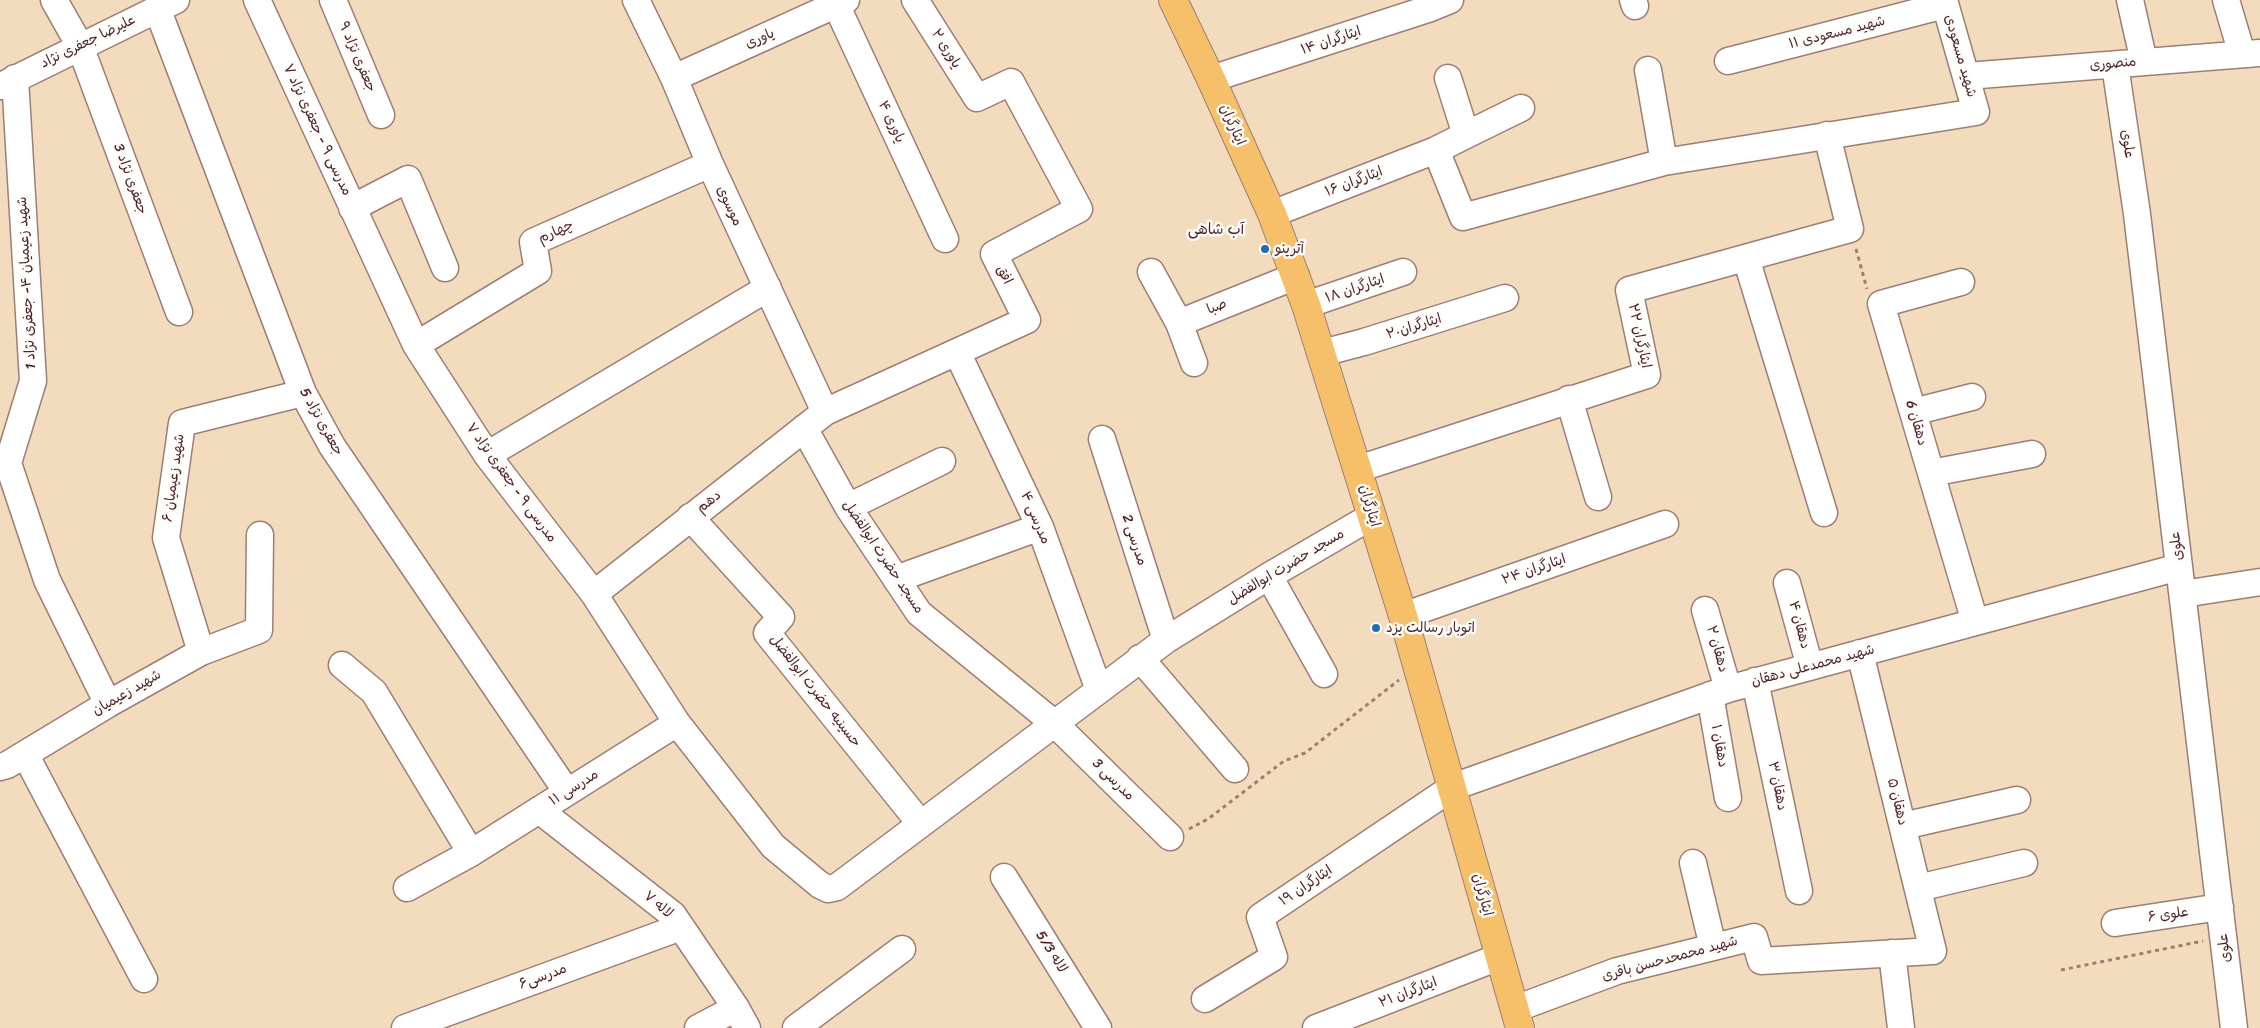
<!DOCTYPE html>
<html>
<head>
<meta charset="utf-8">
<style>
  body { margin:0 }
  canvas { display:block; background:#f2dcbd }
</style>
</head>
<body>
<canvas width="2260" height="1028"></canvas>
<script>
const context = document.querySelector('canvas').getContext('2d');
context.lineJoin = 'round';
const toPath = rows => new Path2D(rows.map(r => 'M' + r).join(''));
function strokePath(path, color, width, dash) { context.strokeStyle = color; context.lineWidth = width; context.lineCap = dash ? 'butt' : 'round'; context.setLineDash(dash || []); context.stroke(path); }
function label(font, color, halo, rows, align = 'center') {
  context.font = font + ' Sriracha,"Playpen Sans Arabic",sans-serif'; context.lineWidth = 5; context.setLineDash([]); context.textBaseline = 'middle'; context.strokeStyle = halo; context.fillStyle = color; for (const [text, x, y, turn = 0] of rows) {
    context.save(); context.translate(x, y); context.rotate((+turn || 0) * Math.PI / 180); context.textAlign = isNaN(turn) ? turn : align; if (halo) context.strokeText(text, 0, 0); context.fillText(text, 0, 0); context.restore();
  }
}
const minor = toPath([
  [54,0,80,46,179,312],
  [257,0,416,345,487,455,594,594,677,723,773,846,820,885,828,889,837,887,1166,640,1269,576,1372,516],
  [333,0,381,115],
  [636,0,674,78,710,164,825,412],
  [834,0,945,239],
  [1633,0,1635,6],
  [2130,0,2144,62],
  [2226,0,2242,54],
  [157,8,303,393,332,446,567,792],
  [1728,61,1945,5],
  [2115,65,2137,214,2234,1028],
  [1648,70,1664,162],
  [1967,76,2260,53],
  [15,78,33,381,8,463,47,580,108,704],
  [674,78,846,0],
  [1211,79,1428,9,1450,0],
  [1,86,176,0],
  [1466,135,1521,108],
  [1436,150,1463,217,1664,162,1976,112,1944,0],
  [352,208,408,179,445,268],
  [1272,214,1436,150,1466,135,1448,78],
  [1746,258,1824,513],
  [1151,272,1179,323],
  [1961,282,1881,304,1975,622],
  [1306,305,1403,272],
  [416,345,538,271,533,242,710,164],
  [957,352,1040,527,1099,690],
  [1322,353,1364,342,1505,298],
  [1194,363,1179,323,1296,276],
  [1569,399,1598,497],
  [1913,412,1972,397],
  [804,428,848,507,919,613,1055,724,1170,837],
  [1102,439,1166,640],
  [487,455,768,288],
  [1358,469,1647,375,1629,290,1850,229,1827,135],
  [1931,473,2032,454],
  [848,507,942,461],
  [690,517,781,617,767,633,920,823],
  [1269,576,1324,674],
  [896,579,1040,527],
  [1787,583,1810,667],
  [594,594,825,412,1027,320,994,254,1079,209,1011,82,977,98,915,0],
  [2183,594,2260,582],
  [1705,610,1728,689],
  [1403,616,1665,524],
  [201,652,166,538,182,423,303,393],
  [1140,658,1235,769],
  [342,665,374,692,471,853],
  [1755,681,1799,891],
  [1710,695,1728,798],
  [25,754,144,979],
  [0,767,7,765,108,704,201,652,259,630,260,535],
  [539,810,673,915,736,1008,747,1028],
  [1903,826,2017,800],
  [1693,863,1713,947],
  [1004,877,1098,1028],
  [407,888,471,853,677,723],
  [1918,888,2024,863],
  [2115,923,2220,907],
  [1892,953,1901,1028],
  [1205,999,1274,957,1260,917,1453,787,1728,689,2179,567],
  [1515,1009,1617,971,1754,937,1761,961,1933,951,1860,653],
  [405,1028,681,927],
  [698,1028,736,1008],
  [796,1028,902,949],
  [1316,1028,1499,957]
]);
const major = toPath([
  [1173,0,1211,79,1272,214,1306,305,1403,616,1520,1028]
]);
strokePath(minor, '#9e7e74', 29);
strokePath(major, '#9e7e74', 30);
strokePath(toPath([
  [1856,249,1867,289],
  [1189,829,1208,819,1284,761,1305,753,1399,680],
  [2061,970,2203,941]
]), '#9e7e74', 3, [4, 4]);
strokePath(minor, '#fff', 26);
strokePath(major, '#f6c06b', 28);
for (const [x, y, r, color] of [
  [1265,249,5,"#1f6fb2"],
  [1376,628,5,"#1f6fb2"]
]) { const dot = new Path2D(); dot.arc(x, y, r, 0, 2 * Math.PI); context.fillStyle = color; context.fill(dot); strokePath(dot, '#fdfcf7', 2); }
label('14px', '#4a1f2b', '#fdfcf7', [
  ["شهید مسعودی ۱۱",1837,33,-14],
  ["یاوری",760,39,-24],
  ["ایثارگران ۱۴",1331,41,-18],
  ["علیرضا جعفری نژاد",88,42,-26],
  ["یاوری ۲",946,49,58],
  ["شهید مسعودی",1960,56,74],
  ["جعفری نژاد ۹",357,57,67],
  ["منصوری",2113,64,-5],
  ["یاوری ۴",891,122,65],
  ["ایثارگران",1232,125,66],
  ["مدرسی ۹ - جعفری نژاد ۷",317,130,65],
  ["علوی",2127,144,82],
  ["جعفری نژاد 3",130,179,70],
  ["ایثارگران ۱۶",1354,182,-21],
  ["موسوی",729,206,65],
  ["چهارم",556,232,-24],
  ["افق",1004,275,63],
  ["شهید زعیمیان ۴- جعفری نژاد 1",27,283,-93],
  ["ایثارگران ۱۸",1355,289,-19],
  ["صبا",1217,307,-22],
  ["۲۰ایثارگران",1414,327,-17],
  ["ایثارگران ۲۲",1639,336,78],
  ["جعفری نژاد 5",321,422,61],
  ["دهقان 6",1916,423,74],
  ["شهید زعیمیان ۶",174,478,-82],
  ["مدرسی ۹ - جعفری نژاد ۷",511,483,54],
  ["دهم",709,502,-38],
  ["ایثارگران",1369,506,74],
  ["مدرسی ۴",1035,518,67],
  ["مدرسی 2",1134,540,72],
  ["علوی",2177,546,-97],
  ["مسجد حضرت ابوالفضل",883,557,56],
  ["مسجد حضرت ابوالفضل",1286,567,-31],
  ["ایثارگران ۲۴",1534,570,-19],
  ["دهقان ۴",1799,625,75],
  ["دهقان ۲",1717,649,74],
  ["شهید محمدعلی دهقان",1813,666,-15],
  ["حسینیه حضرت ابوالفضل",815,691,52],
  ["شهید زعیمیان",127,693,-30],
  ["دهقان ۱",1719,746,80],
  ["مدرسی 3",1113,780,45],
  ["دهقان ۳",1777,786,78],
  ["مدرسی ۱۱",574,788,-32],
  ["دهقان ۵",1897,802,76],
  ["ایثارگران ۱‍۹",1306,886,-34],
  ["ایثارگران",1482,895,75],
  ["لاله ۷",658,905,40],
  ["علوی ۶",2168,915,-8],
  ["علوی",2225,948,-97],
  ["لاله 5/3",1051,952,58],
  ["شهید محمحدحسن باقری",1670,959,-15],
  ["مدرسی۶",543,977,-20],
  ["ایثارگران ۲۱",1408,993,-21]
]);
label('14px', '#4a1f2b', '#fdfcf7', [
  ["آترینو",1275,249],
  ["اتوبار رسالت یزد",1386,628]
], 'left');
label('15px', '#4a1f2b', '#fdfcf7', [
  ["آب شاهی",1216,230]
]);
</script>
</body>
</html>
